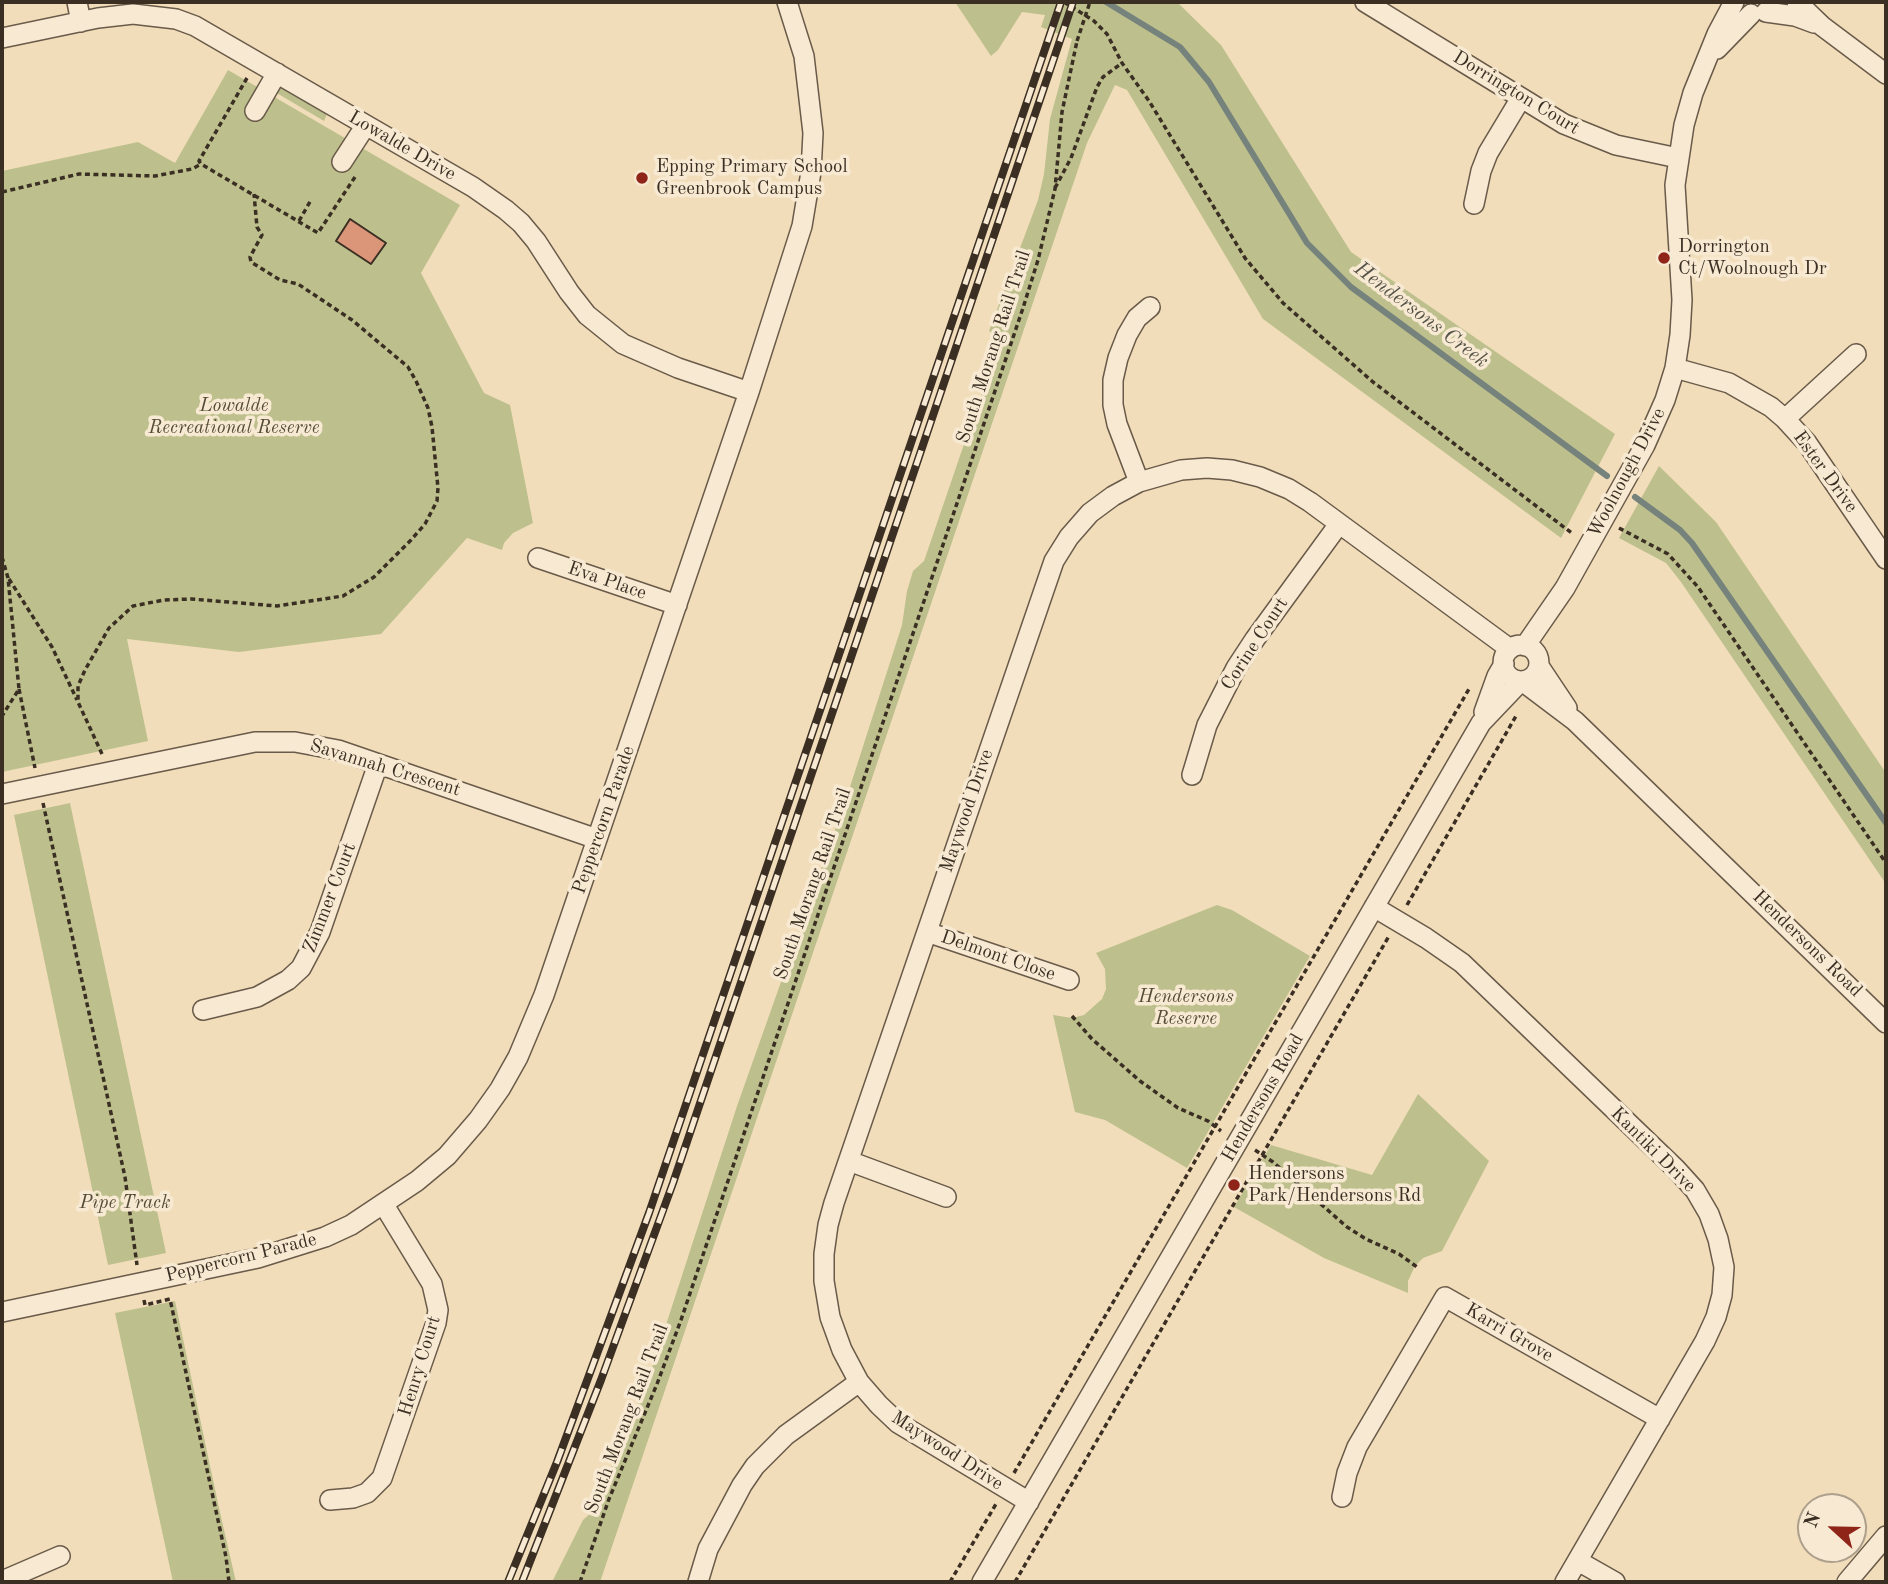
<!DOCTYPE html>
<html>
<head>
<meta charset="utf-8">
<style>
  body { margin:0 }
  #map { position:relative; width:1888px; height:1584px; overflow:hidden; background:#f2ddba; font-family:"Old Standard TT",serif }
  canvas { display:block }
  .frame { position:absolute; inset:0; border:4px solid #3b2f23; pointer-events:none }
  .north { position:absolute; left:1797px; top:1493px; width:70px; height:70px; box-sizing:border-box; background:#f7e9d2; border:2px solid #ac9f8c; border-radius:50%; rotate:292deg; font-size:19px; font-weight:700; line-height:28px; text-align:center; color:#3b2f23 }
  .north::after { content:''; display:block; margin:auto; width:24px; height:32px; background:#8f2418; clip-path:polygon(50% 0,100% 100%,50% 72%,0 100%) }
</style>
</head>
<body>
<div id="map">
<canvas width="1888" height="1584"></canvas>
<div class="frame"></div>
<div class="north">N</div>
</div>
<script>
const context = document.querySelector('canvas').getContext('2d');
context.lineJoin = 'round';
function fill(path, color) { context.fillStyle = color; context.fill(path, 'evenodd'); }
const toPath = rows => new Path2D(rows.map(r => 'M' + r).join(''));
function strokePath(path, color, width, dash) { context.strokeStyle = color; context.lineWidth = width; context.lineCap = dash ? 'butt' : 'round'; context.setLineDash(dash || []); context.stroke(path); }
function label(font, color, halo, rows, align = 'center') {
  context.font = font + ' "Old Standard TT",serif'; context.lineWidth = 7; context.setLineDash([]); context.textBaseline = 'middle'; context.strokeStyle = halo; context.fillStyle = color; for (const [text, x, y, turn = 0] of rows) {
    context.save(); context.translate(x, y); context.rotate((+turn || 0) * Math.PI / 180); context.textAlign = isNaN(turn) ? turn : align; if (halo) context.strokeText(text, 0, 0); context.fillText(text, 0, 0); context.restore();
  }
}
fill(toPath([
  [955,2,1177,2,1221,45,1351,252,1615,434,1561,538,1263,319,1127,90,1115,85,1087,143,600,1582,552,1582,583,1520,593,1511,651,1371,737,1106,849,790,902,625,907,591,913,571,924,561,1000,339,989,331,1038,200,1044,174,1050,119,1072,39,1041,27,1045,15,1022,12,998,50,991,56],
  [228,70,460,205,421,273,484,393,510,405,533,523,513,533,504,543,502,550,467,538,381,634,239,652,127,639,148,741,2,772,2,171,138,142,175,163],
  [282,88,327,114,324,121,275,92],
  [1659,466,1716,522,1886,773,1886,884,1681,582,1666,563,1619,538],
  [70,803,166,1253,108,1265,14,815],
  [1217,905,1232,910,1310,956,1187,1168,1105,1120,1075,1112,1053,1015,1072,1018,1084,1015,1102,999,1106,989,1105,969,1096,953],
  [1418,1094,1489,1161,1442,1251,1423,1258,1415,1266,1408,1281,1408,1293,1324,1258,1234,1207,1271,1145,1372,1175],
  [175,1301,219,1508,236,1582,173,1582,115,1313]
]), '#bdc08d');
strokePath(toPath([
  [1106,2,1180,47,1209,82,1307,243,1351,287,1607,476],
  [1635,497,1680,530,1692,543,1886,823]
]), '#76827c', 6);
const building = toPath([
  [350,219,386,243,371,264,336,241,350,219]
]);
fill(building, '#db9579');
strokePath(building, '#3b2f23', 2);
const minor = toPath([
  [77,2,81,22],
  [1365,2,1564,124,1616,145,1678,158],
  [1797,2,1822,26,1886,74],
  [1766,12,1795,16,1814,23],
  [2,38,98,18,133,14,176,19,195,26,473,187,506,210,521,223,536,241,569,292,587,315,623,344,678,368,749,392],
  [1717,49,1751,14],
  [255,111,277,73],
  [342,162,366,125],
  [1474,204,1481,171,1488,153,1521,98],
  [1675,368,1729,383,1771,407,1785,419,1807,443,1886,559],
  [1785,419,1856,354],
  [1139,482,1117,424,1113,405,1113,380,1118,358,1127,335,1137,318,1150,307],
  [538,558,677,605],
  '1503 663a18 18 0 1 1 36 0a18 18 0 1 1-36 0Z',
  [1525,646,1565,588,1645,445,1665,400,1675,368,1680,335,1682,300,1675,185,1684,125,1693,93,1717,34,1734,2],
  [1539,666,1567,708],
  [1522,681,1575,721,1886,1023],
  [1484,712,1497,676,1504,664],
  [1192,775,1207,725,1236,668,1255,639,1339,524],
  [2,794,255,742,295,742,338,750,597,839],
  [1374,907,1426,938,1462,963,1676,1169,1695,1190,1709,1214,1718,1239,1724,1267,1722,1295,1716,1317,1705,1341,1565,1582],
  [927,932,1069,980],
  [203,1010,257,997,288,980,301,968,320,932,378,764],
  [849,1161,946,1197],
  [2,1312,258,1258,325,1237,351,1225,417,1181,447,1156,478,1120,500,1089,518,1057,544,995,749,392,802,226,811,172,813,133,804,56,787,2],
  [1342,1497,1347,1473,1357,1447,1445,1297,1660,1419],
  [330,1500,353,1498,367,1493,382,1478,436,1323,438,1310,432,1284,384,1205],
  [1029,1502,898,1423,879,1405,859,1382,842,1350,830,1317,824,1281,824,1254,828,1225,834,1203,1054,561,1069,537,1090,513,1113,496,1139,482,1181,470,1207,468,1232,470,1260,477,1289,489,1310,502,1510,649],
  [1578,1561,1615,1582],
  [2,1581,60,1556],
  [698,1582,708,1549,742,1485,755,1466,786,1435,859,1382],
  [982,1582,1481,723,1521,681],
  [1847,1582,1886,1536]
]);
strokePath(minor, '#695a49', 22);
strokePath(toPath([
  [1064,2,1094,21,1107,34,1122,63,1149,101,1245,258,1283,303,1373,382,1573,534],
  [247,78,199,161,201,164,318,233,355,177],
  [1055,188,1071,158,1097,87,1103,77,1122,63],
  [2,192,79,174,155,176,192,169,201,164],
  [299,221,311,200],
  [1619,528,1668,554,1698,587,1886,863],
  [2,557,8,578,19,689,2,716],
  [9,579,52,647,77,700],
  [19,689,35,768],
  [102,754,78,702,78,686,85,670,109,628,133,606,164,600,191,599,277,606,343,596,374,577,411,540,425,524,437,501,438,488,432,427,428,408,416,381,408,367,352,320,298,284,280,280,251,262,250,257,262,235,257,227,254,194],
  [43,803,125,1177,137,1265],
  [1407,905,1516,716,1514,715],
  [1072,1016,1092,1039,1140,1081,1178,1108,1208,1121,1221,1131],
  [1255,1150,1273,1162,1347,1227,1366,1239,1399,1254,1417,1267],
  [144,1300,145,1305,170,1299,226,1557,229,1582],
  [1014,1473,1469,689,1471,690],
  [580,1582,609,1499,657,1384,681,1320,1023,308,1038,260,1055,189,1062,112,1077,41],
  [950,1582,996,1504],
  [1015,1582,1389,936]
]), '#3b2f23', 3.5, [5, 3.5]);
strokePath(minor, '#f7e9d2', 19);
const rail = toPath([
  [508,1582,557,1462,649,1213,1061,2],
  [522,1582,601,1380,673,1183,1073,2]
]);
strokePath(rail, '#3b2f23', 8);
strokePath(rail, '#f7e9d2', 5, [16]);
strokePath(toPath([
  [1077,41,1090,2]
]), '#3b2f23', 3.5, [5, 3.5]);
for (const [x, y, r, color] of [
  [642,178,7,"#8f2418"],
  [1664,258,7,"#8f2418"],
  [1234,1185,7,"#8f2418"]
]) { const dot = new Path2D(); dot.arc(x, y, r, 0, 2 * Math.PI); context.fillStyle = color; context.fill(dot); strokePath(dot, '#f7e9d2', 2.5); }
label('19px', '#3b2f23', '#f7e9d2', [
  ["Dorrington Court",1516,93,31],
  ["Lowalde Drive",402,146,30],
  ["South Morang Rail Trail",994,347,-72],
  ["Ester Drive",1825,472,54],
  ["Woolnough Drive",1627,473,-62],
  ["Eva Place",607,581,19],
  ["Corine Court",1255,644,-57],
  ["Savannah Crescent",385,768,17],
  ["Maywood Drive",967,811,-71],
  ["Peppercorn Parade",604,820,-71],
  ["South Morang Rail Trail",813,884,-71],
  ["Zimmer Court",330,898,-69],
  ["Hendersons Road",1807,944,44],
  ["Delmont Close",998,956,19],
  ["Hendersons Road",1263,1098,-60],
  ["Kantiki Drive",1653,1150,45],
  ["Peppercorn Parade",241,1258,-14],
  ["Karri Grove",1509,1333,30],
  ["Henry Court",420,1366,-73],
  ["South Morang Rail Trail",627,1419,-69],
  ["Maywood Drive",947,1451,33]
]);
label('19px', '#3b2f23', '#f7e9d2', [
  ["Epping Primary School",656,167],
  ["Greenbrook Campus",656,189],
  ["Dorrington",1678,247],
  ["Ct/Woolnough Dr",1678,269],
  ["Hendersons",1248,1174],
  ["Park/Hendersons Rd",1248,1196]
], 'left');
label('italic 19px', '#554c38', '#f7e9d2', [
  ["Lowalde",234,406],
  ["Recreational Reserve",234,428],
  ["Hendersons",1186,997],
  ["Reserve",1186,1019],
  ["Pipe Track",125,1203]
]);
label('italic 21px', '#545248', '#f7e9d2', [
  ["Hendersons Creek",1421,315,37]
]);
</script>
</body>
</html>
